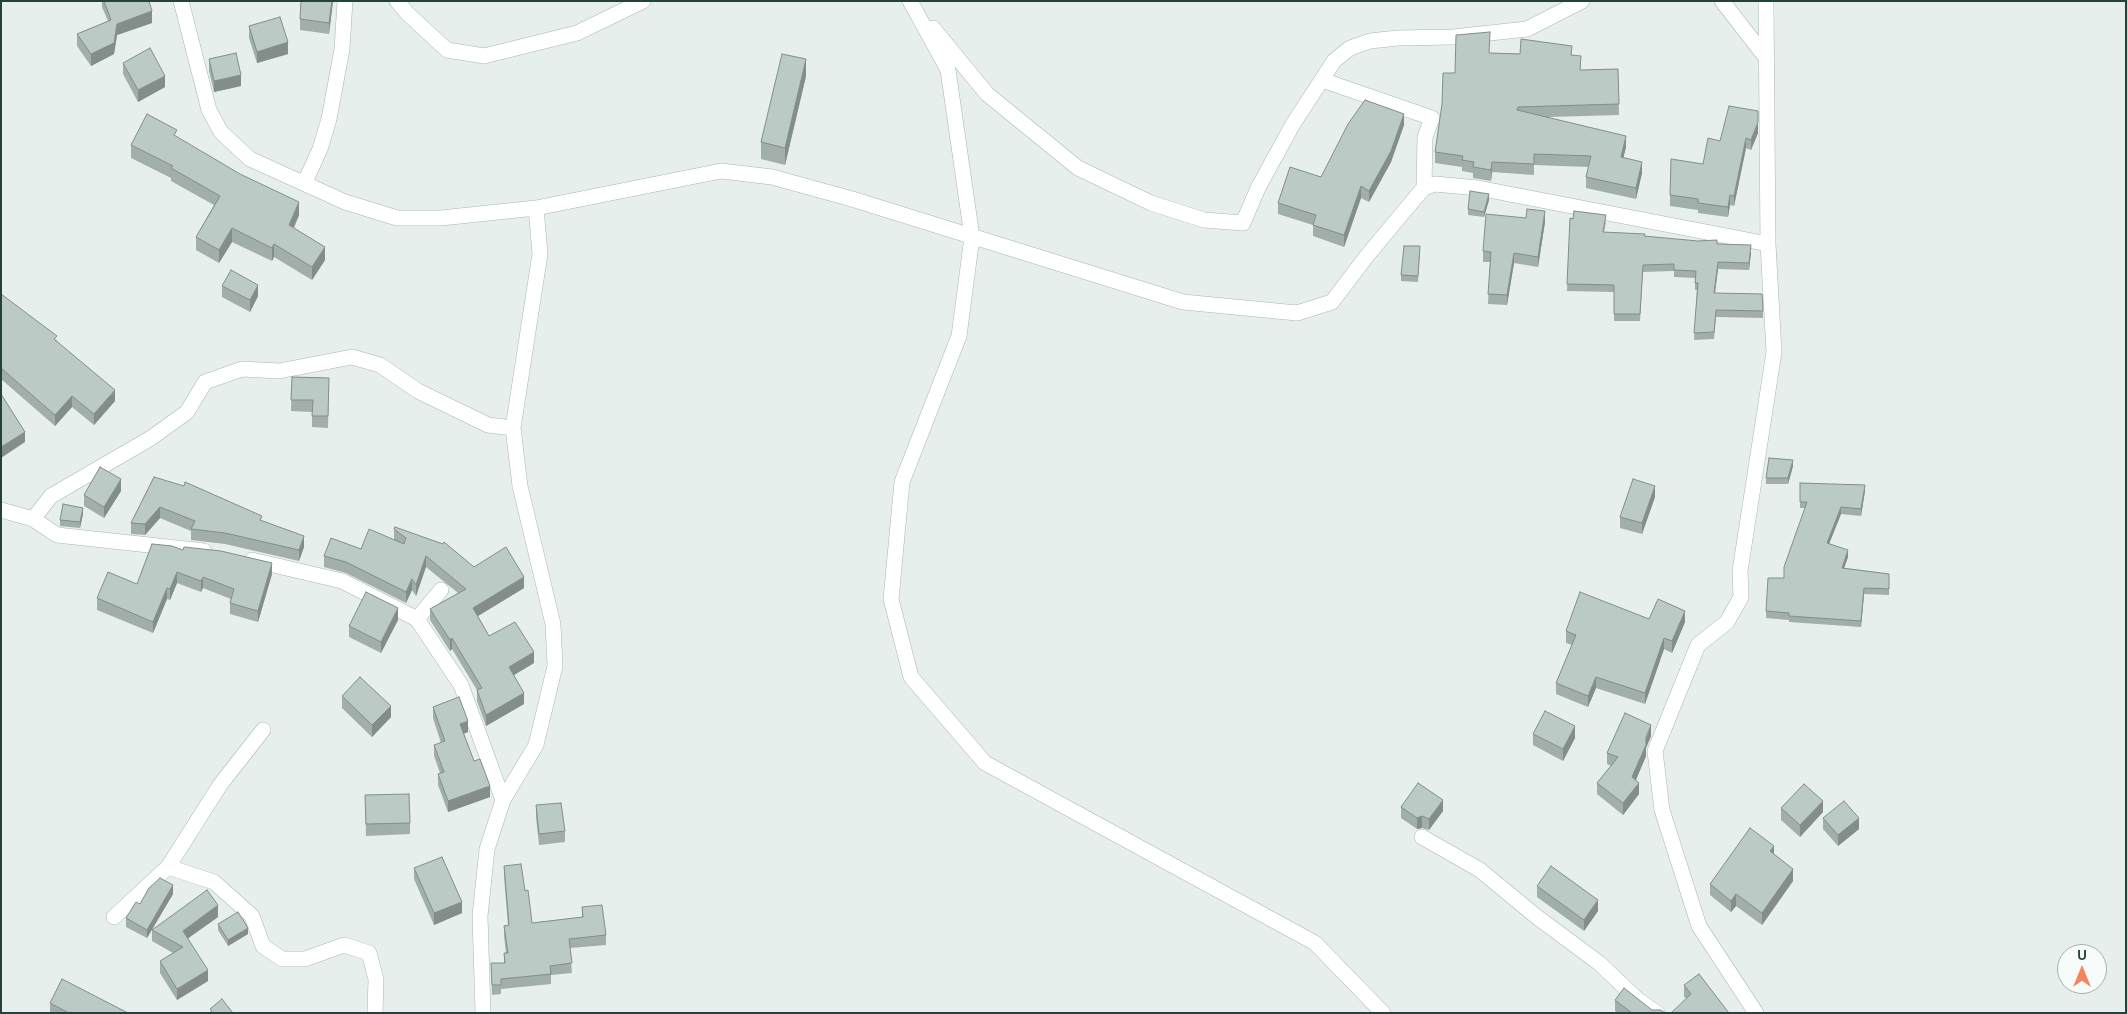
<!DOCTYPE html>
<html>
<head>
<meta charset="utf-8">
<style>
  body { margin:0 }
  #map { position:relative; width:2127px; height:1014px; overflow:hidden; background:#e6efeb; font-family:"DM Sans",sans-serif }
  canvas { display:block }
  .frame { position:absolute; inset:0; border:2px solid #24423a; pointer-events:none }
  .north { position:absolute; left:2057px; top:944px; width:50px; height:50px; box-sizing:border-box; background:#f7fbf9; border:1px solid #a3b1ad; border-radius:50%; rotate:0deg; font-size:14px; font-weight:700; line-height:20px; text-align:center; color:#24423a }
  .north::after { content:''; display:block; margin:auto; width:18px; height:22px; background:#f4845f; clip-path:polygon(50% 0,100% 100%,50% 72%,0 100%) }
</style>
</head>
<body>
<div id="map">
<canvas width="2127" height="1014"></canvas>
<div class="frame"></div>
<div class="north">U</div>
</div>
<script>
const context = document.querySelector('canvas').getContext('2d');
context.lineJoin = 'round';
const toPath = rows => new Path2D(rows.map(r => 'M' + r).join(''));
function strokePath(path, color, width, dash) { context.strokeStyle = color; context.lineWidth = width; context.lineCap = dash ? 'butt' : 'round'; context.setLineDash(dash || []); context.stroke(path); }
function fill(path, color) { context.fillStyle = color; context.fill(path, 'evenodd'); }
const street = toPath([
  [181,1,209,110,221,132,250,159,345,202,397,218,441,218,536,208,721,171,772,177,852,199,1183,302,1297,313,1332,302,1366,257,1416,197,1424,188,1435,184,1478,188,1768,244],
  [397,1,407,13,447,50,484,56,577,33,643,1],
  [910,1,948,70,972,237,959,336,902,482,891,599,911,677,985,763,1315,943,1383,1013],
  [1722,1,1767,59],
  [933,28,987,94,1078,168,1151,203,1204,220,1243,223,1258,188,1293,124,1334,61,1350,48,1370,41,1398,38,1453,37,1527,29,1582,1],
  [1322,80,1432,118,1425,137,1424,188],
  [305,182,320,149,329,119,342,49,345,1],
  [1,510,33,519,57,535,204,551],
  [33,519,51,496,151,438,187,412,205,382,242,369,279,371,352,357,380,365,418,391,488,425,513,428],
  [252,560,342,581,417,619,461,685,503,800],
  [417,619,441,590],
  [1422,837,1480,870,1537,917,1599,963,1638,1000,1657,1013],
  [168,867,220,785,263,730],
  [114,917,168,867,214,882,252,916,263,946,282,959,305,959,344,945,369,953,376,979,375,1013],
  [483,1013,480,916,487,849,503,800,536,745,555,666,553,624,520,486,513,428,540,254,536,208],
  [1756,1013,1699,926,1662,810,1655,751,1698,645,1727,622,1741,597,1740,571,1774,352,1768,244,1766,1]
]);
strokePath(street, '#a8b8b2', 16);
strokePath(street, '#fff', 15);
fill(toPath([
  [102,1,149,1,152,23,117,35,114,54,91,66,77,46,77,34,108,21,102,7],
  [333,1,329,34,300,30,300,19],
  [249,26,288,54,257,63,249,38],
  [1489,53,1572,55,1581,70,1618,69,1619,115,1548,117,1626,147,1623,158,1642,173,1636,199,1586,188,1586,177,1589,167,1534,165,1534,175,1492,172,1491,181,1473,178,1473,173,1462,171,1462,167,1435,163,1435,152,1455,73],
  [209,59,241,86,214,92,209,71],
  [123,63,165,87,138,102,123,74],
  [806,76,785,165,761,159,761,142],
  [1404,125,1391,162,1369,202,1361,198,1344,247,1313,236,1313,225,1278,214,1278,203],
  [1758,133,1751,150,1746,148,1734,206,1730,205,1728,217,1698,213,1698,210,1670,206,1670,195,1703,164,1720,141],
  [177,137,299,215,294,228,325,260,312,280,274,257,272,261,232,242,219,263,196,250,196,237,214,205,171,181,171,178,131,158,131,145],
  [1489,200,1484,217,1468,215,1468,209],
  [1570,218,1606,222,1604,232,1717,244,1751,252,1749,270,1718,269,1715,293,1763,311,1763,318,1716,317,1714,339,1694,340,1697,290,1695,290,1695,278,1674,277,1674,271,1643,272,1640,321,1614,321,1614,292,1567,291],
  [1545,222,1538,267,1514,263,1507,305,1488,304,1490,262,1483,262,1483,251],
  [1420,252,1418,282,1401,281,1401,275],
  [222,286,258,296,250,312,222,297],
  [1,294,57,341,115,401,94,425,72,407,55,426,1,379],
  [292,377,329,378,328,428,312,427,312,412,291,411],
  [1793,466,1788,484,1766,484,1766,478],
  [154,477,262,521,304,547,299,561,225,544,191,540,191,531,160,518,145,535,131,534,131,523],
  [1800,483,1865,491,1861,516,1841,514,1829,544,1848,557,1844,568,1889,574,1889,595,1864,594,1861,627,1789,622,1789,620,1766,618,1766,611,1784,578,1805,508,1800,508],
  [121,491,104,518,84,506,84,495],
  [1655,497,1642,534,1620,528,1620,517],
  [83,514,80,528,60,526,60,520],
  [394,529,474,567,524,588,478,616,489,636,534,663,514,675,524,704,486,726,477,701,477,690,452,649,450,651,430,620,430,609,458,593,426,567,416,596,412,590,406,603,346,573,324,567,324,556,361,549,394,540],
  [183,550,272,574,258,622,230,614,230,603,231,599,203,588,201,592,177,583,170,600,167,599,153,633,97,610,97,598,137,584],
  [1649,619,1685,622,1672,653,1664,649,1645,704,1596,688,1588,707,1556,694,1556,683,1572,645,1566,643,1566,631],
  [398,620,381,653,349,637,349,626],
  [342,696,391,717,372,737,342,708],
  [433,707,468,732,463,734,474,761,490,797,448,812,438,785,438,774,440,773,434,756,434,745,441,743,433,718],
  [1533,734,1575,738,1563,761,1533,745],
  [1651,736,1646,748,1646,756,1636,780,1639,794,1623,815,1597,794,1597,783,1611,766,1607,764,1607,753],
  [365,795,410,823,410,834,366,836],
  [536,805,565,831,565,842,539,845,536,817],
  [1401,807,1443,811,1429,830,1422,828,1417,829,1401,818],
  [1781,808,1823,812,1800,837,1781,820],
  [1823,818,1859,829,1838,846,1823,829],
  [1774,854,1793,881,1762,925,1736,906,1731,912,1710,895,1710,884],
  [504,866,525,891,532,923,582,917,582,907,606,935,606,945,570,948,572,973,551,975,551,984,501,989,501,994,492,995,491,963,504,963,504,953,506,953,504,936,504,926,508,925,504,876],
  [414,868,462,913,434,925,414,879],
  [1537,886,1598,911,1584,931,1537,897],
  [173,894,147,938,126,927,126,918,140,904],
  [218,917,188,938,208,981,177,1000,160,973,160,961,173,953,152,941,152,930],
  [218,924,248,934,228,946,218,930],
  [1684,985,1729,1013,1686,998,1684,997],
  [1615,1000,1652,1010,1665,1013,1618,1013,1615,1011],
  [50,1003,128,1013,50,1013]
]), '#a1aea9');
fill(toPath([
  [332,1,333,1,329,34,329,23],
  [152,11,152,23,117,35,114,54,91,66,91,54,117,24],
  [288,42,288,54,257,63,257,52],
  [806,59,806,76,785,165,785,148],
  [241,75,241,86,214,92,214,81],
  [165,76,165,87,138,102,138,90],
  [1404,114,1404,125,1391,162,1369,202,1369,191],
  [1758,122,1758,133,1751,150,1751,140],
  [1626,136,1626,147,1621,168,1621,157],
  [1746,138,1746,148,1734,206,1734,196],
  [1492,162,1492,172,1491,181,1491,170],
  [1642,162,1642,173,1636,199,1636,188],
  [1361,186,1361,198,1344,247,1344,235],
  [1489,194,1489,200,1484,217,1484,212],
  [1730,195,1730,205,1728,217,1728,207],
  [299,202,299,215,289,238,289,225],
  [1545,211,1545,222,1538,267,1538,257],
  [232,228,232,242,219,263,219,250],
  [274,244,274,257,272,261,272,248],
  [1751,245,1751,252,1749,270,1749,263],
  [325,247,325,260,312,280,312,267],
  [1514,253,1514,263,1507,305,1507,295],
  [1718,262,1718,269,1714,300,1714,293],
  [258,285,258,296,250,312,250,300],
  [115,390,115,401,94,425,94,414],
  [72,396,72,407,55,426,55,415],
  [25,432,25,442,1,458,1,447],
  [1793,460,1793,466,1788,484,1788,478],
  [121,479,121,491,104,518,104,507],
  [1865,485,1865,491,1861,516,1861,509],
  [1655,486,1655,497,1642,534,1642,523],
  [160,507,160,518,145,535,145,524],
  [1841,507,1841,514,1827,549,1827,543],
  [83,508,83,514,80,528,80,522],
  [304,536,304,547,299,561,299,550],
  [1848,550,1848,557,1842,574,1842,568],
  [426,556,426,567,416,596,416,585],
  [272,563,272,574,258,622,258,611],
  [177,572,177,583,170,600,170,589],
  [203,577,203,588,201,592,201,581],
  [524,577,524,588,473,619,473,608],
  [412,579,412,590,406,603,406,592],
  [167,588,167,599,153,633,153,622],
  [1864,588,1864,594,1861,627,1861,621],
  [398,608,398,620,381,653,381,642],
  [1685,611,1685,622,1672,653,1672,641],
  [452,638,452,649,450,651,450,640],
  [1664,638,1664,649,1645,704,1645,693],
  [534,652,534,663,509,678,509,667],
  [1596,677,1596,688,1588,707,1588,696],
  [524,693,524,704,486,726,486,715],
  [391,706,391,717,372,737,372,725],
  [468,721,468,732,460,735,460,724],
  [1651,725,1651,736,1646,748,1646,756,1632,789,1632,777],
  [1575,726,1575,738,1563,761,1563,749],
  [1639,783,1639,794,1623,815,1623,803],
  [490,786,490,797,448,812,448,801],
  [1443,800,1443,811,1429,830,1429,819],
  [1823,801,1823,812,1800,837,1800,825],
  [1422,816,1422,828,1417,829,1417,818],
  [1859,818,1859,829,1838,846,1838,835],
  [1774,846,1774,857,1770,851],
  [1793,869,1793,881,1762,925,1762,913],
  [173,885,173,894,147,938,147,930],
  [1736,894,1736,906,1731,912,1731,901],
  [1598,900,1598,911,1584,931,1584,920],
  [462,902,462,913,434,925,434,913],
  [218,905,218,917,183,942,183,931],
  [248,928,248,934,228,946,228,940],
  [208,970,208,981,177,1000,177,989]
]), '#838d89');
const building = toPath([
  [104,1,149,1,152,11,117,24,114,43,91,54,77,34,111,20,104,1],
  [301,1,332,1,329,23,300,19,301,1],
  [280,17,288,42,257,52,249,26,280,17],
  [1490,32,1489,53,1520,54,1521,39,1572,46,1571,55,1581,56,1580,70,1618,69,1619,104,1518,107,1517,110,1626,136,1621,157,1642,162,1636,188,1586,177,1591,156,1534,154,1534,164,1492,162,1491,170,1473,167,1474,162,1462,160,1463,156,1435,152,1442,104,1443,73,1455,73,1456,35,1490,32],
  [150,48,165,76,138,90,123,63,150,48],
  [236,53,241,75,214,81,209,59,236,53],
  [782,54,806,59,785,148,761,142,782,54],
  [1365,100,1404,114,1391,151,1369,191,1361,186,1344,235,1313,225,1316,215,1278,203,1290,167,1321,177,1348,124,1365,100],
  [1729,106,1758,111,1758,122,1751,140,1746,138,1734,196,1730,195,1728,207,1698,203,1698,199,1670,195,1671,159,1703,164,1708,138,1720,141,1729,106],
  [147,114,177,130,174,135,240,174,299,202,289,225,325,247,312,267,274,244,272,248,232,228,219,250,196,237,220,196,171,168,173,166,131,145,147,114],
  [1470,191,1489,194,1484,212,1468,209,1470,191],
  [1527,209,1545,211,1538,257,1514,253,1507,295,1488,294,1491,252,1483,251,1486,214,1526,218,1527,209],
  [1574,211,1606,215,1603,232,1645,234,1644,236,1698,241,1717,240,1717,244,1751,245,1749,263,1718,262,1714,293,1762,294,1763,311,1716,310,1714,332,1694,333,1698,283,1695,283,1696,271,1674,270,1674,264,1643,265,1640,314,1614,314,1614,285,1567,284,1570,218,1573,219,1574,211],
  [1404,246,1420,246,1418,276,1401,275,1404,246],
  [231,270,258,285,250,300,222,286,231,270],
  [1,294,57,336,54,339,115,390,94,414,72,396,55,415,1,368,1,294],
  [292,377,329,378,328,416,312,416,313,400,291,400,292,377],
  [1,394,25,432,1,447,1,394],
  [1769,458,1793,460,1788,478,1766,478,1769,458],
  [100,467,121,479,104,507,84,495,100,467],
  [154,477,184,486,185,482,262,516,260,520,304,536,299,550,225,533,191,529,195,521,160,507,145,524,131,523,154,477],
  [1633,479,1655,486,1642,523,1620,517,1633,479],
  [1800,483,1865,485,1861,509,1841,507,1827,543,1848,550,1842,568,1889,574,1889,589,1864,588,1861,621,1789,616,1789,613,1766,611,1768,578,1784,578,1784,567,1807,502,1800,502,1800,483],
  [63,504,83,508,80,522,60,520,63,504],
  [395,527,443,544,444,542,474,567,506,547,524,577,473,608,489,636,515,622,534,652,509,667,524,693,486,715,477,690,482,688,452,638,450,640,430,609,466,589,426,556,416,585,412,579,406,592,346,562,324,556,331,538,361,549,369,529,404,544,406,538,394,529,395,527],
  [152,544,172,546,183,550,184,547,221,551,272,563,258,611,230,603,234,589,203,577,201,581,177,572,170,589,167,588,153,622,97,598,108,572,137,584,152,544],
  [366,592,398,608,381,642,349,626,366,592],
  [1580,592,1649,619,1658,599,1685,611,1672,641,1664,638,1645,693,1596,677,1588,696,1556,683,1576,635,1566,631,1580,592],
  [360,677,391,706,372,725,342,696,360,677],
  [459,697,468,721,460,724,474,761,480,759,490,786,448,801,438,774,444,772,434,745,445,741,433,707,459,697],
  [1545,711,1575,726,1563,749,1533,734,1545,711],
  [1625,713,1651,725,1646,737,1646,745,1632,777,1639,783,1623,803,1597,783,1618,757,1607,753,1625,713],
  [1418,783,1443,800,1429,819,1422,816,1417,818,1401,807,1418,783],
  [1804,784,1823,801,1800,825,1781,808,1804,784],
  [409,794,410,823,366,824,365,795,409,794],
  [1844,801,1859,818,1838,835,1823,818,1844,801],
  [561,803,565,831,539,834,536,805,561,803],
  [1750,828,1774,846,1770,851,1793,869,1762,913,1736,894,1731,901,1710,884,1750,828],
  [442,857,462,902,434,913,414,868,442,857],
  [521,864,525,891,528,890,532,923,583,917,582,907,602,905,606,935,569,939,572,963,550,966,551,974,501,979,501,985,492,985,491,963,505,963,504,953,508,953,504,926,509,925,504,866,521,864],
  [1551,866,1598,900,1584,920,1537,886,1551,866],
  [160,878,173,885,147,930,126,918,136,902,140,904,149,888,160,878],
  [207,890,218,905,183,931,208,970,177,989,160,961,183,947,152,930,207,890],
  [238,912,248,928,228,940,218,924,238,912],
  [1699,974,1729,1013,1671,1013,1691,994,1684,985,1699,974],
  [62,979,128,1013,69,1013,50,1003,62,979],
  [1624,988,1652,1010,1661,1010,1665,1013,1632,1013,1615,1000,1624,988],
  [222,999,233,1013,209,1013,212,1011,210,1009,222,999]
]);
fill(building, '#bbcac4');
strokePath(building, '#838d89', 1);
</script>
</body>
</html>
